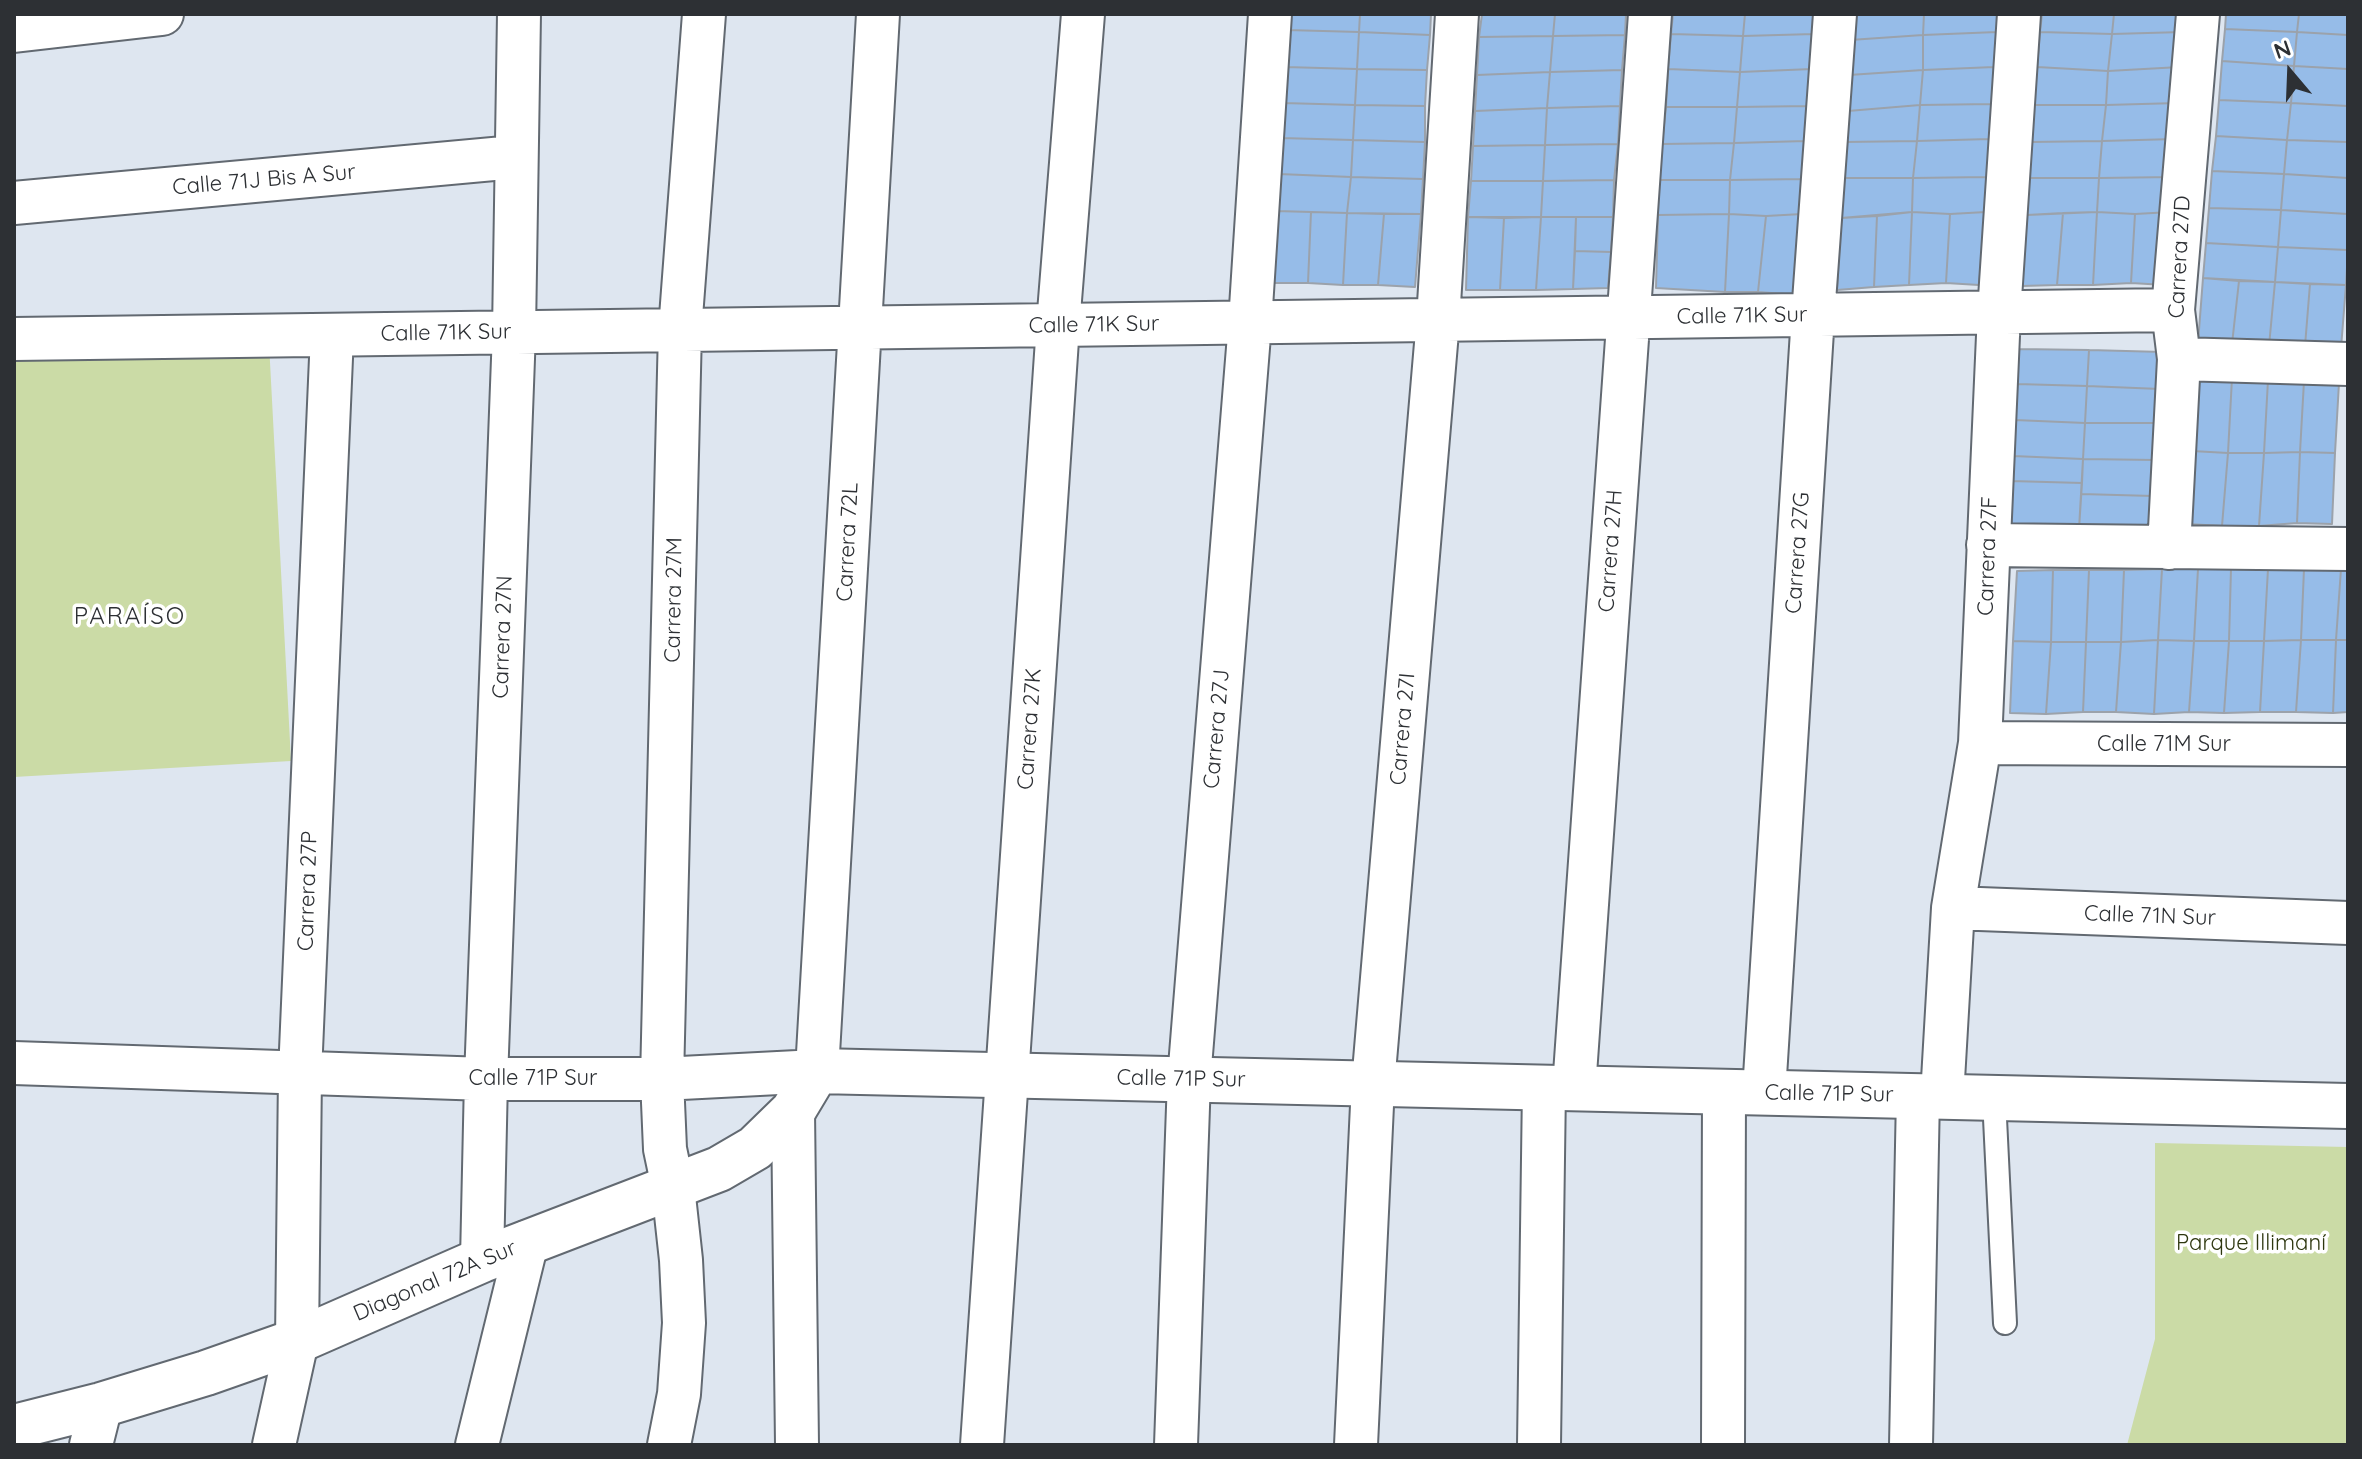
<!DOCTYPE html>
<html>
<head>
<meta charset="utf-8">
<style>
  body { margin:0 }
  #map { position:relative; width:2362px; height:1459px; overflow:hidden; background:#dee6f0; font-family:Quicksand,sans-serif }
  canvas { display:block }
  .frame { position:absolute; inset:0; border:16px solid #2d3034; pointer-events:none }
  .north { position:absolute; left:2250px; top:32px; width:80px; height:80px; -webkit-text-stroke:6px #fff; paint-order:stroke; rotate:341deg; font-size:22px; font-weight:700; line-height:32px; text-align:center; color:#2d3034 }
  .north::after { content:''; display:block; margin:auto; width:28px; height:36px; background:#2d3034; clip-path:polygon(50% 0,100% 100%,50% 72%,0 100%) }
</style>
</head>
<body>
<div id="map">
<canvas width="2362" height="1459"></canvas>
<div class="frame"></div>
<div class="north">N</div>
</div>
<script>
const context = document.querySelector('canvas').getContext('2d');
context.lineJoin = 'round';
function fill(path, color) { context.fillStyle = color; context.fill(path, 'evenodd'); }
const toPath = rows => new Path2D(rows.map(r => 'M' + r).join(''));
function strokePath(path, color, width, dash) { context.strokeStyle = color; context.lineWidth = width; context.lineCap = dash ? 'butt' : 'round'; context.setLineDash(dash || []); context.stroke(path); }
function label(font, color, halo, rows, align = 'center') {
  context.font = font + ' Quicksand,sans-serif'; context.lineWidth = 7; context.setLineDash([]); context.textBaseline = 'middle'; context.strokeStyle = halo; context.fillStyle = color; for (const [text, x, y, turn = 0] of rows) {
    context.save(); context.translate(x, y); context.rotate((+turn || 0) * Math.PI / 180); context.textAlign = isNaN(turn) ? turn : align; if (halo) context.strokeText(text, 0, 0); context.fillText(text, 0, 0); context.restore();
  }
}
fill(toPath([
  [269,343,291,761,14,777,14,358],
  [2155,1143,2348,1147,2348,1445,2127,1445,2155,1339]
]), '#cbdba6');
const building = toPath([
  [1288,14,1360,14,1359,32,1287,30,1288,14],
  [1360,14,1431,14,1430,35,1359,32,1360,14],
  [1482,14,1555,14,1553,36,1479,37,1482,14],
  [1555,14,1626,14,1625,35,1553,36,1555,14],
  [1673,14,1745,14,1743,36,1671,34,1673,14],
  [1745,14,1815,14,1814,34,1743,36,1745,14],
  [1853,14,1924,14,1923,35,1850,40,1853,14],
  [1924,14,1998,14,1997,32,1923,35,1924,14],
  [2042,14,2114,14,2112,34,2040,32,2042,14],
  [2114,14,2184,14,2183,32,2112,34,2114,14],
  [2226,14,2299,14,2297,32,2225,29,2226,14],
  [2299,14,2348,14,2348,35,2297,32,2299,14],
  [2225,29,2297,32,2294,66,2222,61,2225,29],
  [1287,30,1359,32,1357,69,1285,67,1287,30],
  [1359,32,1430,35,1427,70,1357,69,1359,32],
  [1997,32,1994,67,1923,70,1923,35,1997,32],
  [2040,32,2112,34,2108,71,2037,67,2040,32],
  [2183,32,2180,67,2108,71,2112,34,2183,32],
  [2297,32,2348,35,2348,69,2294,66,2297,32],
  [1671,34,1743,36,1740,72,1668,69,1671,34],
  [1814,34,1812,69,1740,72,1743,36,1814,34],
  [1625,35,1622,70,1550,72,1553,36,1625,35],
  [1923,35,1923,70,1849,75,1850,40,1923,35],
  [1553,36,1550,72,1477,75,1479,37,1553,36],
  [2222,61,2294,66,2291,103,2219,100,2222,61],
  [2294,66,2348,69,2348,106,2291,103,2294,66],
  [1285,67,1357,69,1355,105,1283,103,1285,67],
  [1994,67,1992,104,1920,105,1923,70,1994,67],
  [2037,67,2108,71,2106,105,2034,105,2037,67],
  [2180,67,2178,103,2106,105,2108,71,2180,67],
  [1357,69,1427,70,1425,106,1355,105,1357,69],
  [1668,69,1740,72,1737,107,1666,107,1668,69],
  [1812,69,1809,106,1737,107,1740,72,1812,69],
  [1622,70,1620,106,1547,108,1550,72,1622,70],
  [1923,70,1920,105,1848,111,1849,75,1923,70],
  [1550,72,1547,108,1475,111,1477,75,1550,72],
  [2219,100,2291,103,2287,140,2216,136,2219,100],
  [1283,103,1355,105,1353,140,1281,138,1283,103],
  [2178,103,2175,139,2102,141,2106,105,2178,103],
  [2291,103,2348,106,2348,142,2287,140,2291,103],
  [1992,104,1990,139,1917,141,1920,105,1992,104],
  [1355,105,1425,106,1425,142,1353,140,1355,105],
  [1920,105,1917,141,1845,142,1848,111,1920,105],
  [2034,105,2106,105,2102,141,2031,142,2034,105],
  [1620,106,1618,144,1545,145,1547,108,1620,106],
  [1809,106,1806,141,1734,143,1737,107,1809,106],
  [1666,107,1737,107,1734,143,1662,144,1666,107],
  [1547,108,1545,145,1473,146,1475,111,1547,108],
  [2216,136,2287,140,2284,174,2212,171,2216,136],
  [1281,138,1353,140,1351,177,1279,174,1281,138],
  [1990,139,1987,177,1913,178,1917,141,1990,139],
  [2175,139,2173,177,2099,178,2102,141,2175,139],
  [1353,140,1425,142,1423,179,1351,177,1353,140],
  [2287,140,2348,142,2348,178,2284,174,2287,140],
  [1806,141,1804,179,1730,180,1734,143,1806,141],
  [1917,141,1913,178,1842,178,1845,142,1917,141],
  [2102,141,2099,178,2028,178,2031,142,2102,141],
  [1734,143,1730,180,1659,180,1662,144,1734,143],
  [1618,144,1614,180,1543,181,1545,145,1618,144],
  [1545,145,1543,181,1471,181,1473,146,1545,145],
  [2212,171,2284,174,2281,210,2209,208,2212,171],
  [1279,174,1351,177,1347,213,1276,211,1279,174],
  [2284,174,2348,178,2348,214,2281,210,2284,174],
  [1351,177,1423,179,1421,214,1347,213,1351,177],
  [1987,177,1986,212,1950,214,1912,212,1913,178,1987,177],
  [2173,177,2171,212,2135,214,2097,212,2099,178,2173,177],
  [1842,178,1913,178,1912,212,1841,218,1842,178],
  [2028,178,2099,178,2097,212,2027,215,2028,178],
  [1804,179,1802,214,1766,216,1729,214,1730,180,1804,179],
  [1614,180,1613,217,1541,217,1543,181,1614,180],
  [1659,180,1730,180,1729,214,1658,215,1659,180],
  [1471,181,1543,181,1541,217,1468,217,1471,181],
  [2209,208,2281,210,2278,247,2206,243,2209,208],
  [2281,210,2348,214,2348,250,2278,247,2281,210],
  [1276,211,1311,212,1308,283,1272,283,1276,211],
  [1311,212,1347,213,1343,285,1308,283,1311,212],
  [1912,212,1950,214,1946,283,1909,285,1912,212],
  [1912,212,1909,285,1874,287,1877,216,1912,212],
  [1986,212,1979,285,1946,283,1950,214,1986,212],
  [2097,212,2135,214,2131,283,2093,285,2097,212],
  [2097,212,2093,285,2057,285,2063,213,2097,212],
  [2171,212,2165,285,2131,283,2135,214,2171,212],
  [1347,213,1384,214,1378,285,1343,285,1347,213],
  [2063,213,2057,285,2022,286,2027,215,2063,213],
  [1384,214,1421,214,1415,287,1378,285,1384,214],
  [1729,214,1766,216,1758,292,1725,292,1729,214],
  [1729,214,1725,292,1656,288,1658,215,1729,214],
  [1802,214,1797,295,1758,292,1766,216,1802,214],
  [1877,216,1874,287,1837,290,1841,218,1877,216],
  [1468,217,1504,218,1500,290,1466,290,1468,217],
  [1541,217,1576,217,1573,289,1536,290,1541,217],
  [1541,217,1536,290,1500,290,1504,218,1541,217],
  [1576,217,1613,217,1611,252,1575,251,1576,217],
  [2206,243,2278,247,2275,282,2203,278,2206,243],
  [2278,247,2348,250,2346,285,2275,282,2278,247],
  [1575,251,1611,252,1608,288,1573,289,1575,251],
  [2203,278,2239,281,2232,344,2198,343,2203,278],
  [2239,281,2275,282,2269,346,2232,344,2239,281],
  [2275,282,2310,284,2305,346,2269,346,2275,282],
  [2310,284,2346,285,2341,348,2305,346,2310,284],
  [2018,349,2089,350,2087,386,2017,384,2018,349],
  [2089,350,2163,352,2160,389,2087,386,2089,350],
  [2197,377,2232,378,2228,453,2192,451,2197,377],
  [2232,378,2268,380,2264,453,2228,453,2232,378],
  [2268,380,2304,381,2300,452,2264,453,2268,380],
  [2304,381,2339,383,2335,453,2300,452,2304,381],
  [2017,384,2087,386,2085,423,2015,420,2017,384],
  [2087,386,2160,389,2157,423,2085,423,2087,386],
  [2015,420,2085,423,2083,459,2013,456,2015,420],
  [2085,423,2157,423,2155,460,2083,459,2085,423],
  [2192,451,2228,453,2222,526,2188,524,2192,451],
  [2300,452,2335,453,2332,524,2297,523,2300,452],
  [2300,452,2297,523,2259,526,2264,453,2300,452],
  [2228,453,2264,453,2259,526,2222,526,2228,453],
  [2013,456,2083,459,2082,483,2011,481,2013,456],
  [2083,459,2155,460,2153,496,2081,494,2083,459],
  [2011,481,2082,483,2079,529,2008,527,2011,481],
  [2081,494,2153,496,2151,531,2079,529,2081,494],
  [2162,569,2198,569,2194,641,2158,640,2162,569],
  [2162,569,2158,640,2121,642,2124,570,2162,569],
  [2198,569,2231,569,2229,641,2194,641,2198,569],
  [2231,569,2268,569,2264,641,2229,641,2231,569],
  [2268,569,2304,569,2301,640,2264,641,2268,569],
  [2304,569,2341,569,2336,640,2301,640,2304,569],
  [2341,569,2348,569,2348,640,2336,640,2341,569],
  [2053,570,2089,570,2086,642,2051,642,2053,570],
  [2053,570,2051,642,2013,641,2017,571,2053,570],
  [2089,570,2124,570,2121,642,2086,642,2089,570],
  [2158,640,2154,714,2116,712,2121,642,2158,640],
  [2158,640,2194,641,2189,712,2154,714,2158,640],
  [2301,640,2336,640,2333,713,2296,712,2301,640],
  [2301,640,2296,712,2260,712,2264,641,2301,640],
  [2336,640,2348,640,2348,712,2333,713,2336,640],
  [2013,641,2051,642,2046,714,2010,713,2013,641],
  [2194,641,2229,641,2224,713,2189,712,2194,641],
  [2229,641,2264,641,2260,712,2224,713,2229,641],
  [2051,642,2086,642,2083,712,2046,714,2051,642],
  [2086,642,2121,642,2116,712,2083,712,2086,642]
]);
fill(building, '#96bce8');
strokePath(building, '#9ba2ab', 2);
const service = toPath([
  [1994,1098,2005,1323]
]);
const minor = toPath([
  [14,31,162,14],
  [14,203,515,157],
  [14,339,2173,310],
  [2179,359,2348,364],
  [1988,545,2348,549],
  [2169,548,2179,359,2173,310,2198,14],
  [1980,743,2348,745],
  [1953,908,2348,923],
  [14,1063,486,1079,662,1079,817,1071,878,14],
  [1574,1088,1650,14],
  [1764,1092,1813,315,1835,14],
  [1942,1097,1953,908,1980,743,1999,313,2019,14],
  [793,1111,797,1445],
  [482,1260,486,1079,514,332,519,14],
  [91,1445,101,1405],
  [274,1445,297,1341,300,1073,332,335],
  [477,1445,527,1242],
  [669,1445,679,1394,684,1323,681,1260,673,1187,665,1149,662,1079,680,330,704,14],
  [982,1445,1058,325,1083,14],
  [1176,1445,1189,1079,1250,323,1270,14],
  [1356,1445,1373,1084,1438,320,1457,14],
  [1539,1445,1544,1087],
  [1723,1445,1724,1091],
  [1911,1445,1918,1096]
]);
const tertiary = toPath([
  [14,1427,101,1405,206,1373,297,1341,482,1260,719,1169,755,1148,793,1111,817,1071,2348,1106]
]);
strokePath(service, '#626971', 26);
strokePath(minor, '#626971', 46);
strokePath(tertiary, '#626971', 48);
strokePath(service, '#fff', 22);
strokePath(minor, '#fff', 42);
strokePath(tertiary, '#fff', 44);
label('22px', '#2d3034', '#fff', [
  ["Calle 71J Bis A Sur",264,180,-5],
  ["Carrera 27D",2180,257,-87],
  ["Calle 71K Sur",1742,316,-1],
  ["Calle 71K Sur",1094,325,-1],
  ["Calle 71K Sur",446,333,-1],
  ["Carrera 72L",848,542,-87],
  ["Carrera 27H",1611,551,-86],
  ["Carrera 27G",1798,553,-86],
  ["Carrera 27F",1988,556,-88],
  ["Carrera 27M",674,600,-89],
  ["Carrera 27N",503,637,-88],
  ["Carrera 27K",1030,729,-86],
  ["Carrera 27J",1217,729,-85],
  ["Carrera 27I",1403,729,-85],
  ["Calle 71M Sur",2164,744],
  ["Carrera 27P",308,891,-88],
  ["Calle 71N Sur",2150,916,2],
  ["Calle 71P Sur",533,1078],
  ["Calle 71P Sur",1181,1079,1],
  ["Calle 71P Sur",1829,1094,1],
  ["Diagonal 72A Sur",435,1281,-23]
]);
label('22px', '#2e370f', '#fff', [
  ["Parque Illimaní",2251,1243]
]);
context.letterSpacing = '2px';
label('24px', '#2d3034', '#fff', [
  ["PARAÍSO",130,617]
]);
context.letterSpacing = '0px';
</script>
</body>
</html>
